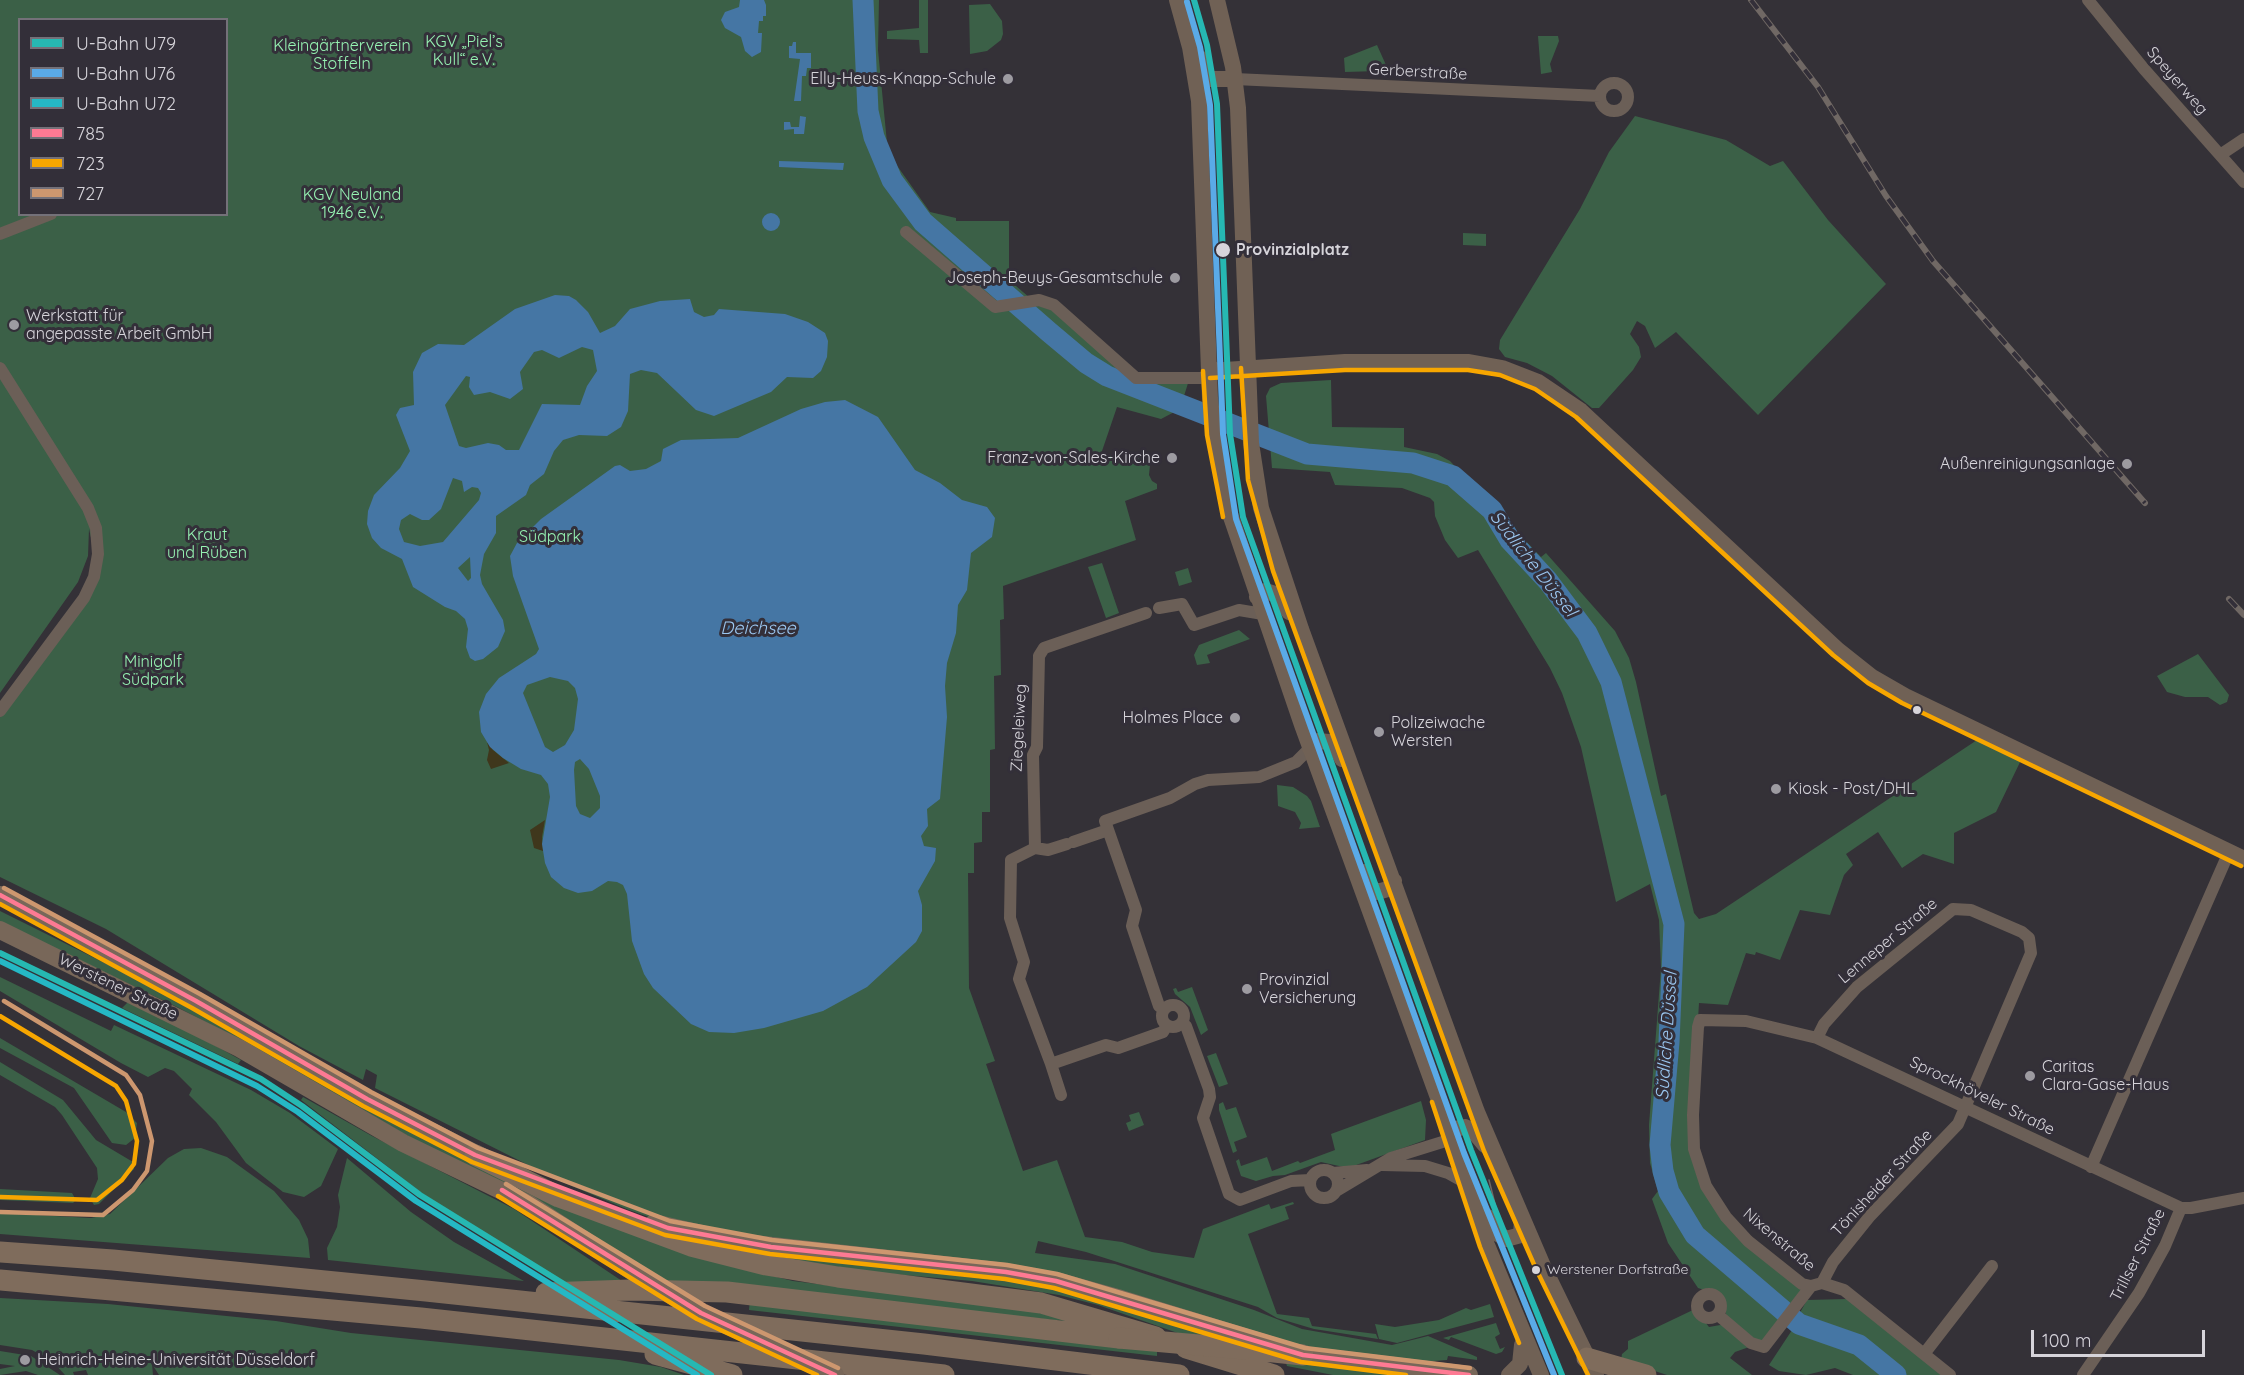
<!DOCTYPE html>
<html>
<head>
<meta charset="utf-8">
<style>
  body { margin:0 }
  #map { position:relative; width:2244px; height:1375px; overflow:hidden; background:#343137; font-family:Quicksand,sans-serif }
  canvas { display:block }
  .legend { position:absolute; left:18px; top:18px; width:210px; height:198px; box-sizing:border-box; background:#332f39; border:2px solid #747179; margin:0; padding:8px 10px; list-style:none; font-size:18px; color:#d6d4da }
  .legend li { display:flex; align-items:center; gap:12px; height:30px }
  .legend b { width:30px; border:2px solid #747179 }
  .scale { position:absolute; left:2031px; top:1330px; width:174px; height:27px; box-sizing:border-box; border:3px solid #d6d4da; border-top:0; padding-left:8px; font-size:18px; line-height:21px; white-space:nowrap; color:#d6d4da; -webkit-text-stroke:4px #332f39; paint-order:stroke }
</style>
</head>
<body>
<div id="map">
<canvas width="2244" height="1375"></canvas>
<ul class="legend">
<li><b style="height:8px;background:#26b8b2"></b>U-Bahn U79</li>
<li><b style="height:8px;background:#5aaae7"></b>U-Bahn U76</li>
<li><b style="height:8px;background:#25b8c5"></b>U-Bahn U72</li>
<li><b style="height:8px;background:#fe7a93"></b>785</li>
<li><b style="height:8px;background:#f7a600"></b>723</li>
<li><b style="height:8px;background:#cd976f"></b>727</li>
</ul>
<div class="scale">100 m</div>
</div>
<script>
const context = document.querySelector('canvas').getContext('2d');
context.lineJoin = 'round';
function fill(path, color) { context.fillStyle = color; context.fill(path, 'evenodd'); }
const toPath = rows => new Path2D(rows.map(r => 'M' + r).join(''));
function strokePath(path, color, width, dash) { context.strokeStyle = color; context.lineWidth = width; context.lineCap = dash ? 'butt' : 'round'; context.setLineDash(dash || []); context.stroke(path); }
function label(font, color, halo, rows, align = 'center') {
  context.font = font + ' Quicksand,sans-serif'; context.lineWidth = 6; context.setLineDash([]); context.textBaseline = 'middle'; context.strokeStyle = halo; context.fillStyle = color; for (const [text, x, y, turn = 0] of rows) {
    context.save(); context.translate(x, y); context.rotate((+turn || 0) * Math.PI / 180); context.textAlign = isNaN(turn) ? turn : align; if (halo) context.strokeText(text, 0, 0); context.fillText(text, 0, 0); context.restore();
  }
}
fill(toPath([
  [0,0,879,0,878,50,888,153,930,212,956,218,956,221,1009,221,1009,280,1030,298,1042,302,1129,373,1189,380,1180,409,1161,419,1117,407,1102,451,1101,453,1122,460,1138,458,1148,452,1151,455,1149,475,1152,481,1157,484,1157,489,1125,501,1136,540,1003,586,1004,619,1000,620,1001,675,994,676,995,749,990,750,990,812,982,812,982,842,974,843,974,873,968,873,969,988,995,1061,986,1064,1023,1171,1057,1160,1085,1237,1122,1242,1152,1252,1194,1258,1203,1229,1269,1204,1271,1209,1293,1202,1294,1204,1285,1207,1289,1219,1248,1234,1277,1314,1309,1318,1312,1326,1376,1334,1378,1339,1314,1329,1277,1318,1258,1307,1086,1252,1038,1241,1035,1253,1115,1264,1254,1310,1302,1329,1392,1345,1428,1336,1477,1357,1477,1360,1448,1356,1447,1360,1421,1362,1340,1352,1289,1343,1165,1306,840,1249,669,1224,629,1210,560,1181,375,1088,377,1075,366,1069,363,1080,299,1046,106,929,0,877,0,717,74,611,88,582,94,551,89,529,88,556,78,582,0,693],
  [20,20,226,20,226,214,20,214],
  [919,0,928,0,928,53,920,53,919,40,887,39,887,31,919,28],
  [990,4,1002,21,1003,34,1001,40,987,51,970,54,969,5],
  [1538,36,1558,36,1559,41,1550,64,1552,72,1541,74],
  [1377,45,1386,65,1378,71,1345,72,1344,58],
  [1635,116,1726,140,1770,166,1783,161,1828,220,1886,284,1758,415,1676,332,1655,348,1645,326,1637,321,1630,334,1639,347,1641,357,1633,370,1599,408,1592,408,1552,376,1527,363,1505,357,1499,349,1500,340,1580,209,1609,152],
  [1463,233,1486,234,1486,246,1463,245],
  [1331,380,1332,427,1404,428,1404,447,1437,454,1450,461,1541,557,1546,553,1615,631,1629,658,1636,682,1661,796,1666,794,1694,913,1699,919,1716,914,1980,738,2022,758,1996,812,1954,833,1954,864,1923,854,1902,868,1878,832,1846,854,1853,865,1844,875,1830,915,1800,910,1780,960,1756,952,1755,955,1746,953,1728,1005,1699,1003,1691,1134,1725,1218,1805,1289,1762,1341,1756,1340,1727,1318,1722,1298,1717,1294,1698,1288,1668,1243,1652,1199,1658,1191,1650,1163,1649,1125,1661,968,1659,920,1650,884,1616,902,1581,747,1562,693,1550,668,1478,550,1458,558,1445,540,1435,516,1434,502,1430,498,1402,488,1335,485,1330,472,1272,468,1266,396,1270,388,1281,383],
  [1102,563,1119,613,1106,618,1088,567],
  [1188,568,1192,582,1179,586,1175,572],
  [1239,630,1250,639,1207,655,1210,663,1197,665,1194,655,1199,645],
  [2198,654,2229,695,2227,702,2220,705,2208,697,2185,697,2167,692,2157,676],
  [1277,785,1293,787,1307,796,1311,801,1320,827,1299,829,1301,823,1295,812,1278,806],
  [0,911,696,1257,793,1281,1021,1309,1085,1323,665,1283,242,1041,177,1007,0,922],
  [0,977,111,1031,114,1025,251,1090,290,1113,338,1149,321,1186,304,1197,283,1192,246,1163,216,1122,189,1095,192,1089,174,1071,165,1068,148,1077,121,1063,0,991],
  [1192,987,1208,1030,1201,1035,1190,1007,1175,994,1173,989,1176,988,1178,992],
  [128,1002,196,1035,241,1060,238,1064,122,1008],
  [0,1038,126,1112,137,1123,135,1138,126,1145,112,1143,74,1088,0,1048],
  [1216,1053,1228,1084,1219,1087,1207,1056],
  [0,1062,63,1100,96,1140,133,1162,134,1169,99,1204,94,1205,90,1198,98,1179,97,1168,62,1115,55,1107,0,1075],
  [303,1097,372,1136,514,1209,628,1285,575,1289,426,1196,301,1100],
  [1421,1101,1426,1120,1425,1140,1348,1168,1321,1162,1285,1175,1273,1176,1256,1181,1241,1176,1236,1161,1239,1159,1241,1166,1267,1157,1272,1171,1298,1161,1300,1163,1335,1150,1331,1134],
  [1223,1102,1226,1110,1236,1107,1247,1137,1234,1142,1237,1151,1233,1153,1219,1110,1219,1104],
  [1139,1112,1144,1125,1129,1131,1126,1123,1131,1121,1129,1115],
  [201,1148,227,1157,274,1191,299,1220,308,1239,310,1258,0,1234,0,1213,91,1218,110,1214,168,1158,184,1149],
  [347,1158,411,1212,454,1242,524,1281,328,1260,327,1248,337,1227,340,1207,338,1195],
  [0,1189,72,1193,76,1200,73,1203,0,1200],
  [777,1255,1047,1286,1231,1340,1189,1337,1098,1305,1059,1295,972,1281,870,1272,779,1258],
  [0,1298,108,1304,276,1321,351,1333,619,1360,661,1367,684,1375,159,1375,152,1364,153,1375,88,1375,86,1370,73,1372,74,1375,65,1375,53,1362,32,1350,0,1345],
  [750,1299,1157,1350,1157,1356,749,1310],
  [1847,1299,1942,1375,1900,1375,1875,1353,1858,1342,1845,1336,1813,1330,1797,1318,1807,1300],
  [1490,1304,1494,1317,1397,1343,1379,1339,1375,1324,1395,1327,1439,1320,1466,1308,1471,1310],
  [1695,1309,1709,1327,1726,1324,1752,1346,1735,1352,1730,1358,1752,1375,1667,1375,1621,1360,1622,1354,1628,1349,1628,1341],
  [1496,1323,1500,1334,1495,1337,1500,1349,1505,1347,1502,1352,1496,1354,1451,1337,1449,1340,1443,1338],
  [1796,1324,1811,1333,1857,1346,1895,1375,1853,1375,1835,1368,1806,1375,1779,1371,1769,1365],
  [0,1351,31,1356,60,1375,38,1375,26,1371,0,1375,0,1369,15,1366,0,1364],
  [1285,1360,1414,1375,1333,1375,1287,1366]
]), '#3b6047');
fill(toPath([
  [487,742,493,750,509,763,491,769,487,760,489,750],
  [545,820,542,837,543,851,534,848,530,830]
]), '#3f371c');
fill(toPath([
  [740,0,764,0,766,5,766,16,763,16,763,21,759,21,758,33,762,33,761,52,752,57,745,51,741,37,725,28,721,20,725,12,739,7],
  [793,42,796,42,796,53,811,53,811,68,807,68,806,76,802,76,801,101,794,101,800,59,789,58,789,46,792,46],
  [800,116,806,117,804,134,794,134,794,129,784,130,784,122,790,122,791,127,799,127],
  [779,161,844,163,843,170,779,167],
  '762 222a9 9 0 1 1 18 0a9 9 0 1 1-18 0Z',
  [555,295,569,296,576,300,588,312,600,333,615,326,630,309,660,301,690,299,694,312,704,317,714,315,719,309,785,314,808,322,825,333,828,341,827,357,821,371,813,378,787,377,771,392,714,416,696,410,657,373,641,370,630,374,628,411,621,427,607,436,579,435,563,440,554,451,544,474,530,485,526,495,496,516,496,533,484,554,480,575,482,584,503,620,505,631,498,647,483,659,475,661,470,658,466,647,468,629,465,619,456,611,445,607,413,587,402,559,381,548,372,538,367,524,368,511,374,495,400,468,410,451,396,415,400,408,414,405,413,372,422,353,438,344,464,345,515,309],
  [582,347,593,350,597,371,587,386,580,405,542,404,519,450,506,450,499,445,488,443,466,448,459,446,445,405,466,376,470,377,469,387,474,395,490,392,510,399,523,389,520,372,534,352,542,350,559,358],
  [453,478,462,481,464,492,472,487,478,488,481,493,479,500,443,542,420,546,404,542,399,529,401,520,410,514,422,520,429,520,441,509],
  [470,557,471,578,468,581,458,568],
  [845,400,878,417,915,470,940,483,962,500,987,507,995,518,992,537,971,553,967,590,958,605,956,633,947,663,945,686,947,717,940,799,927,809,928,826,921,836,924,846,936,848,935,861,918,891,922,905,922,931,916,942,867,987,823,1011,764,1028,734,1033,709,1032,691,1024,653,988,644,974,632,941,627,894,623,885,617,882,608,881,592,891,578,893,564,888,551,877,545,863,542,844,550,797,548,784,541,775,521,769,503,758,490,747,481,732,479,712,486,694,499,678,536,654,539,649,513,576,510,556,517,543,541,519,615,466,620,465,630,471,646,469,661,461,663,449,681,440,738,438,801,409,825,402],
  [550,677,568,681,575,688,578,699,574,730,565,745,553,752,545,747,523,693,527,685],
  [580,759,589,769,600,796,600,808,590,818,580,814,576,806,574,770,575,762]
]), '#4576a4');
strokePath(toPath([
  [863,0,868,111,874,137,892,180,923,222,1049,332,1086,363,1107,376,1307,454,1413,463,1453,476,1492,510,1510,540,1548,581,1587,633,1611,682,1674,924,1669,1042,1660,1145,1663,1171,1669,1192,1695,1235,1799,1324,1859,1345,1896,1375]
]), '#4576a4', 21);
strokePath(toPath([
  [2088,0,2144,69,2244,182],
  [1235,79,1600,96],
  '1600 97a14 14 0 1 1 28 0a14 14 0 1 1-28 0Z',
  [2220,155,2244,139],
  [906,232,995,307,1039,300,1054,305,1136,378,1210,378],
  [0,234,51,214],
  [0,368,88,508,96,528,98,554,94,577,84,598,0,711],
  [1159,608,1182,604,1194,625,1239,610,1263,614],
  [1146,613,1044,648,1039,656,1037,747,1033,755,1035,848,1011,860,1010,918,1024,962,1019,979,1051,1064,1106,1045,1118,1048,1163,1032,1167,1025],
  [1073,842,1108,830],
  [1035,848,1048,850,1067,844],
  '1162 1016a11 11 0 1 1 22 0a11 11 0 1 1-22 0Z',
  [1164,1009,1159,1006,1132,926,1136,910,1105,821,1170,798,1195,784,1208,780,1259,777,1296,762,1310,748],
  [1182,1023,1186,1026,1209,1089,1210,1097,1203,1118,1229,1194,1240,1200,1291,1181,1310,1180],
  [1817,1038,1824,1024,1857,987,1953,909,1971,910,2022,932,2029,938,2031,953,1958,1124,1870,1216,1833,1262,1822,1283],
  [1051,1064,1061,1095],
  [1382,1165,1425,1166,1448,1173,1466,1183],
  [2091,1167,2229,852],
  '1310 1184a14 14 0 1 1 28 0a14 14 0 1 1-28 0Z',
  [1333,1173,1367,1170],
  [1336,1191,1391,1158,1452,1139],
  '1697 1306a12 12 0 1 1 24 0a12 12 0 1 1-24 0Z',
  [1718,1315,1751,1343,1764,1347,1811,1286],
  [1924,1354,1992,1266],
  [1950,1375,1844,1290,1822,1283,1811,1286,1802,1284,1748,1241,1726,1217,1706,1186,1694,1149,1693,1115,1698,1027,1700,1020,1746,1021,1817,1038,2181,1208,2191,1208,2244,1198],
  [2083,1375,2139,1293,2165,1246,2181,1208]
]), '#6b5f57', 12);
strokePath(toPath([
  [1177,0,1190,47,1199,101,1210,398,1214,434,1230,514,1302,725,1444,1114,1487,1245,1541,1375],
  [1217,0,1233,67,1238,108,1251,443,1261,508,1301,629,1477,1112,1543,1266,1596,1375],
  [1200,58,1208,79,1235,79],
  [1210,371,1345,362,1469,362,1502,368,1538,382,1581,411,1838,650,1872,677,1905,696,2244,859],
  [1257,597,1265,591,1275,594,1281,598,1289,612],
  [1310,748,1318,741,1329,742,1336,746,1342,759],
  [1364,872,1370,887,1377,892,1388,889,1394,881],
  [1452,1139,1454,1129,1465,1127,1474,1132,1485,1145],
  [1482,1215,1488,1217,1494,1231,1506,1239,1521,1235,1522,1219],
  [1509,1375,1520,1364,1522,1345,1526,1340]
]), '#706155', 16);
strokePath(toPath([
  [0,895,196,1001,367,1099,488,1160],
  [0,930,239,1048,403,1143,529,1204,644,1279],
  [654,1223,736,1242,1006,1272,1056,1281,1121,1299,1303,1355,1469,1375]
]), '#786759', 18);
strokePath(toPath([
  [475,1155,559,1197,691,1246,766,1265,838,1277,1041,1303,1156,1337],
  [0,1252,113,1260,426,1291,924,1344,1179,1375],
  [0,1280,421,1318,944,1375],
  [546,1293,629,1290,727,1292,1119,1338],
  [1186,1348,1274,1375],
  [1244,1349,1303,1355],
  [655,1354,732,1375],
  [1587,1358,1646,1375]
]), '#7f6c5c', 21);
strokePath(toPath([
  [1489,1180,1501,1228]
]), '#706864', 1.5);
const rail = toPath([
  [1751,0,1818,87,1886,196,1933,261,2145,503],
  [2229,599,2244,615]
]);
strokePath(rail, '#706864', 6);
strokePath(rail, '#332f39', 4, [11]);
strokePath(toPath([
  [644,1279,701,1313,835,1375]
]), '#786759', 18);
strokePath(toPath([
  [1119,1338,1244,1349]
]), '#7f6c5c', 21);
strokePath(toPath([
  [0,895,196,1001,367,1099,475,1155,668,1228,771,1247,1006,1272,1056,1281,1303,1355,1469,1375],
  [502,1190,701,1313,835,1375]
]), '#fe7a93', 4.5);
strokePath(toPath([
  [1241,368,1248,480,1273,571,1484,1151,1536,1269,1588,1375],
  [1203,371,1207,435,1223,517],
  [1210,378,1345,370,1468,370,1500,375,1535,389,1576,417,1833,655,1868,683,1902,703,2241,866],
  [0,904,192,1008,363,1106,472,1162,665,1235,770,1254,1005,1279,1054,1288,1301,1362,1406,1375],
  [0,1016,116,1086,126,1101,137,1141,134,1164,122,1180,97,1200,0,1197],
  [1432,1102,1480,1247,1519,1343],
  [498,1196,697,1319,817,1375]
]), '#f7a600', 4.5);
strokePath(toPath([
  [4,888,200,994,371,1092,478,1148,670,1221,772,1240,1007,1265,1057,1274,1305,1348,1470,1368],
  [506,1184,705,1306,838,1368],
  [0,1212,103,1215,133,1190,147,1171,152,1141,140,1095,126,1075,4,1001]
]), '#cd976f', 4.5);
strokePath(toPath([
  [1194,0,1207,45,1217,104,1230,434,1243,517,1471,1150,1562,1375],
  [0,953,261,1079,302,1106,420,1195,711,1375]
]), '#26b8b2', 6);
strokePath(toPath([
  [1187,2,1200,47,1210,105,1223,434,1236,519,1464,1153,1554,1375]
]), '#5aaae7', 6);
strokePath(toPath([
  [0,961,257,1086,298,1112,416,1201,697,1375]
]), '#25b8c5', 6);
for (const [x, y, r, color] of [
  [1008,79,6,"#9d9ba1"],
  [1223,250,8,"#d6d4da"],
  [1175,278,6,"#9d9ba1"],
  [14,325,6,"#9d9ba1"],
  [1172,458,6,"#9d9ba1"],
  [2127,464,6,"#9d9ba1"],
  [1917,710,5,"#d6d4da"],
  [1235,718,6,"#9d9ba1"],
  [1379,732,6,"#9d9ba1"],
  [1776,789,6,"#9d9ba1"],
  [1247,989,6,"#9d9ba1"],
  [2030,1076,6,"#9d9ba1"],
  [1536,1270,5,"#d6d4da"],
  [25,1360,6,"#9d9ba1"]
]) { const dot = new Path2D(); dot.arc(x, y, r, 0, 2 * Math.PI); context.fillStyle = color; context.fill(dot); strokePath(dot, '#332f39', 2); }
label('14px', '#d6d4da', '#332f39', [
  ["Werstener Dorfstraße",1547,1270]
], 'left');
label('16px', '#96f3b2', '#332f39', [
  ["KGV „Piel’s",464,42],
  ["Kull“ e.V.",464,60],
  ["Kleingärtnerverein",342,46],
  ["Stoffeln",342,64],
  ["KGV Neuland",352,195],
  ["1946 e.V.",352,213],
  ["Kraut",207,535],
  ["und Rüben",207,553],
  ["Südpark",550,537],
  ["Minigolf",153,662],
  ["Südpark",153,680]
]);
label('16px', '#d6d4da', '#332f39', [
  ["Gerberstraße",1418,72,3],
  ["Speyerweg",2177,81,49],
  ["Ziegeleiweg",1019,728,-87],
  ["Lenneper Straße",1888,941,-40],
  ["Werstener Straße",118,987,26],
  ["Sprockhöveler Straße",1982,1096,26],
  ["Tönisheider Straße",1882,1183,-47],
  ["Nixenstraße",1779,1240,40],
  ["Trillser Straße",2138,1255,-63]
]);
label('16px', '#d6d4da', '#332f39', [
  ["Elly-Heuss-Knapp-Schule",996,79,"right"],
  ["Joseph-Beuys-Gesamtschule",1163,278,"right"],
  ["Werkstatt für",26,316],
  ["angepasste Arbeit GmbH",26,334],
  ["Franz-von-Sales-Kirche",1160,458,"right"],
  ["Außenreinigungsanlage",2115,464,"right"],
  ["Holmes Place",1223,718,"right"],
  ["Polizeiwache",1391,723],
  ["Wersten",1391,741],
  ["Kiosk - Post/DHL",1788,789],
  ["Provinzial",1259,980],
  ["Versicherung",1259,998],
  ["Caritas",2042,1067],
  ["Clara-Gase-Haus",2042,1085],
  ["Heinrich-Heine-Universität Düsseldorf",37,1360]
], 'left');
label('bold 16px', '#d6d4da', '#332f39', [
  ["Provinzialplatz",1236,250]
], 'left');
label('italic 18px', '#9bc7f1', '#332f39', [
  ["Südliche Düssel",1533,564,52],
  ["Deichsee",758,629],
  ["Südliche Düssel",1667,1036,-86]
]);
</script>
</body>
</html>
